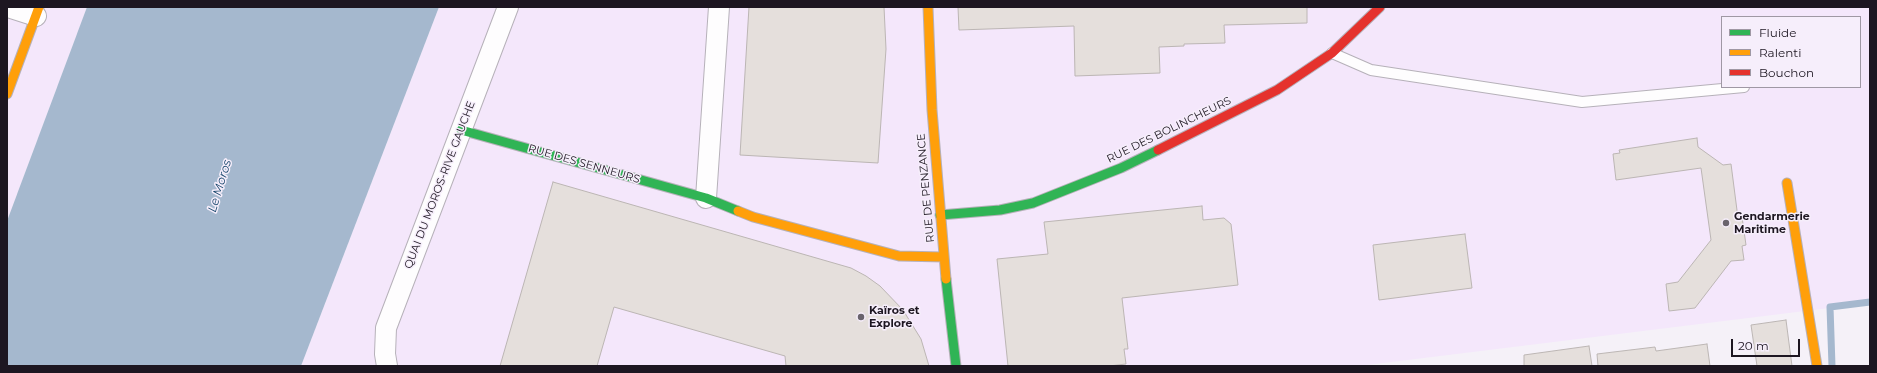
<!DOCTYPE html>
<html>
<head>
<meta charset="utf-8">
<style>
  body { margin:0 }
  #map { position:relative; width:1877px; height:373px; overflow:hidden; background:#f5f1f8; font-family:Montserrat,sans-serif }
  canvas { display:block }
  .frame { position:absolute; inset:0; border:8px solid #1d1621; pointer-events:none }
  .legend { position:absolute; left:1721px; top:16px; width:140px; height:72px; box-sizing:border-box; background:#f6eefb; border:1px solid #9f98a4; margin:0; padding:5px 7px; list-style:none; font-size:12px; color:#1d1621 }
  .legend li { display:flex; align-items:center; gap:8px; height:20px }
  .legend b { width:20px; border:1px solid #9f98a4 }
  .scale { position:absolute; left:1731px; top:339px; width:69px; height:18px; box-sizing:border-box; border:2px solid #1d1621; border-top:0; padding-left:5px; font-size:12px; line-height:14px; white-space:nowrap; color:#1d1621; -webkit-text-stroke:3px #f6eefb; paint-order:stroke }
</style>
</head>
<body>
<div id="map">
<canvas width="1877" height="373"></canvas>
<div class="frame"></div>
<ul class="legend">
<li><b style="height:5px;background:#30b455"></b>Fluide</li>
<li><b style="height:5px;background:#ff9f0a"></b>Ralenti</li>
<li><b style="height:5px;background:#e5322d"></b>Bouchon</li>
</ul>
<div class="scale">20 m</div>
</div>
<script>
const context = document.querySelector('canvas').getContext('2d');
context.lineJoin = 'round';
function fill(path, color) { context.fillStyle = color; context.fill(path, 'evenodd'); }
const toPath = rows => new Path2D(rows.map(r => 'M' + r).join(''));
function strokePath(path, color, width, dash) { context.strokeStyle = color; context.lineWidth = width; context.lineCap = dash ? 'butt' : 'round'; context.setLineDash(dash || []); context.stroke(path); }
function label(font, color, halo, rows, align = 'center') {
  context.font = font + ' Montserrat,sans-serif'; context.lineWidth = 3; context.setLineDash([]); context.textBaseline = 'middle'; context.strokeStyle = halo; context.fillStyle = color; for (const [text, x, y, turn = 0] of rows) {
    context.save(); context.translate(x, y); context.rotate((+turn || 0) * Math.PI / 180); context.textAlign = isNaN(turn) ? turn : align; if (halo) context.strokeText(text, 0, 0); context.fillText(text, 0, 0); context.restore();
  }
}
fill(toPath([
  [7,7,87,7,7,221],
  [439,7,1870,7,1870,303,1359,366,301,366],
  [1722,17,1860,17,1860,87,1722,87]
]), '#f4e7fb');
fill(toPath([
  [87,7,439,7,301,366,7,366,7,221]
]), '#a5b8ce');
strokePath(toPath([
  [1832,366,1830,307,1870,302]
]), '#a5b8ce', 7);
const building = toPath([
  [749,7,884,7,886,49,878,163,740,155,749,7],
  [958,7,1307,7,1307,23,1224,25,1225,43,1184,44,1184,46,1159,47,1160,73,1075,76,1074,26,959,30,958,7],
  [1697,138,1698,147,1723,165,1731,164,1738,218,1742,217,1746,245,1742,246,1744,260,1731,261,1695,308,1669,311,1666,284,1678,282,1711,240,1701,168,1616,180,1613,154,1620,153,1619,150,1697,138],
  [553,182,851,268,866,276,880,286,903,310,921,339,929,366,786,366,785,356,614,307,597,366,500,366,553,182],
  [1202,206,1203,220,1224,218,1231,224,1238,285,1122,298,1128,349,1124,349,1126,364,1109,366,1008,366,997,259,1048,254,1044,222,1202,206],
  [1465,234,1472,288,1379,300,1373,245,1465,234],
  [1786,320,1792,366,1757,366,1751,325,1786,320],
  [1707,344,1710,366,1598,366,1597,354,1655,347,1656,351,1707,344],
  [1589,346,1592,366,1524,366,1524,355,1589,346]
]);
fill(building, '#e5dfdc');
strokePath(building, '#bcb6b4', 1);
const lane = toPath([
  [1332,53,1371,70,1582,102,1744,87]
]);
const street = toPath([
  [8,7,36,16],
  [706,198,719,7],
  [387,366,385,354,386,328,508,7]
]);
const fast = toPath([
  [461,130,706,198,738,211],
  [940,215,1000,210,1033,203,1121,168,1158,150],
  [946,279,956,366]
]);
const slow = toPath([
  [928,7,932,110,946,279],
  [7,94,39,7],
  [1787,183,1817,366],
  [738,211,753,217,899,256,944,257]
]);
const jam = toPath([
  [1158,150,1277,90,1332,53,1380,7]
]);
strokePath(lane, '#b6b1b9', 12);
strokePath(street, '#b6b1b9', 22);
strokePath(fast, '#b6b1b9', 11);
strokePath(slow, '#b6b1b9', 11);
strokePath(jam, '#b6b1b9', 11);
strokePath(lane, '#fefdfe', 10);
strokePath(street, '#fefdfe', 20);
strokePath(fast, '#30b455', 9);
strokePath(slow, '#ff9f0a', 9);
strokePath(jam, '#e5322d', 9);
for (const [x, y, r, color] of [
  [1726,223,4,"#69636c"],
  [861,317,4,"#69636c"]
]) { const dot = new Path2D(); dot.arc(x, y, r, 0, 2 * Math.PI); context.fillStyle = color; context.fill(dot); strokePath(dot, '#f6eefb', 1.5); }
label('11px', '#1d1621', '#f6eefb', [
  ["RUE DES BOLINCHEURS",1169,130,-26],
  ["RUE DES SENNEURS",584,164,16],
  ["QUAI DU MOROS-RIVE GAUCHE",440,185,-69],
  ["RUE DE PENZANCE",926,188,-95]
]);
label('bold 11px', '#1d1621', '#f6eefb', [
  ["Gendarmerie",1734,217],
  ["Maritime",1734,230],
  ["Kaïros et",869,311],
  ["Explore",869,324]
], 'left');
label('italic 12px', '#16456b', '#f6eefb', [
  ["Le Moros",220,186,-73]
]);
</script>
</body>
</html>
